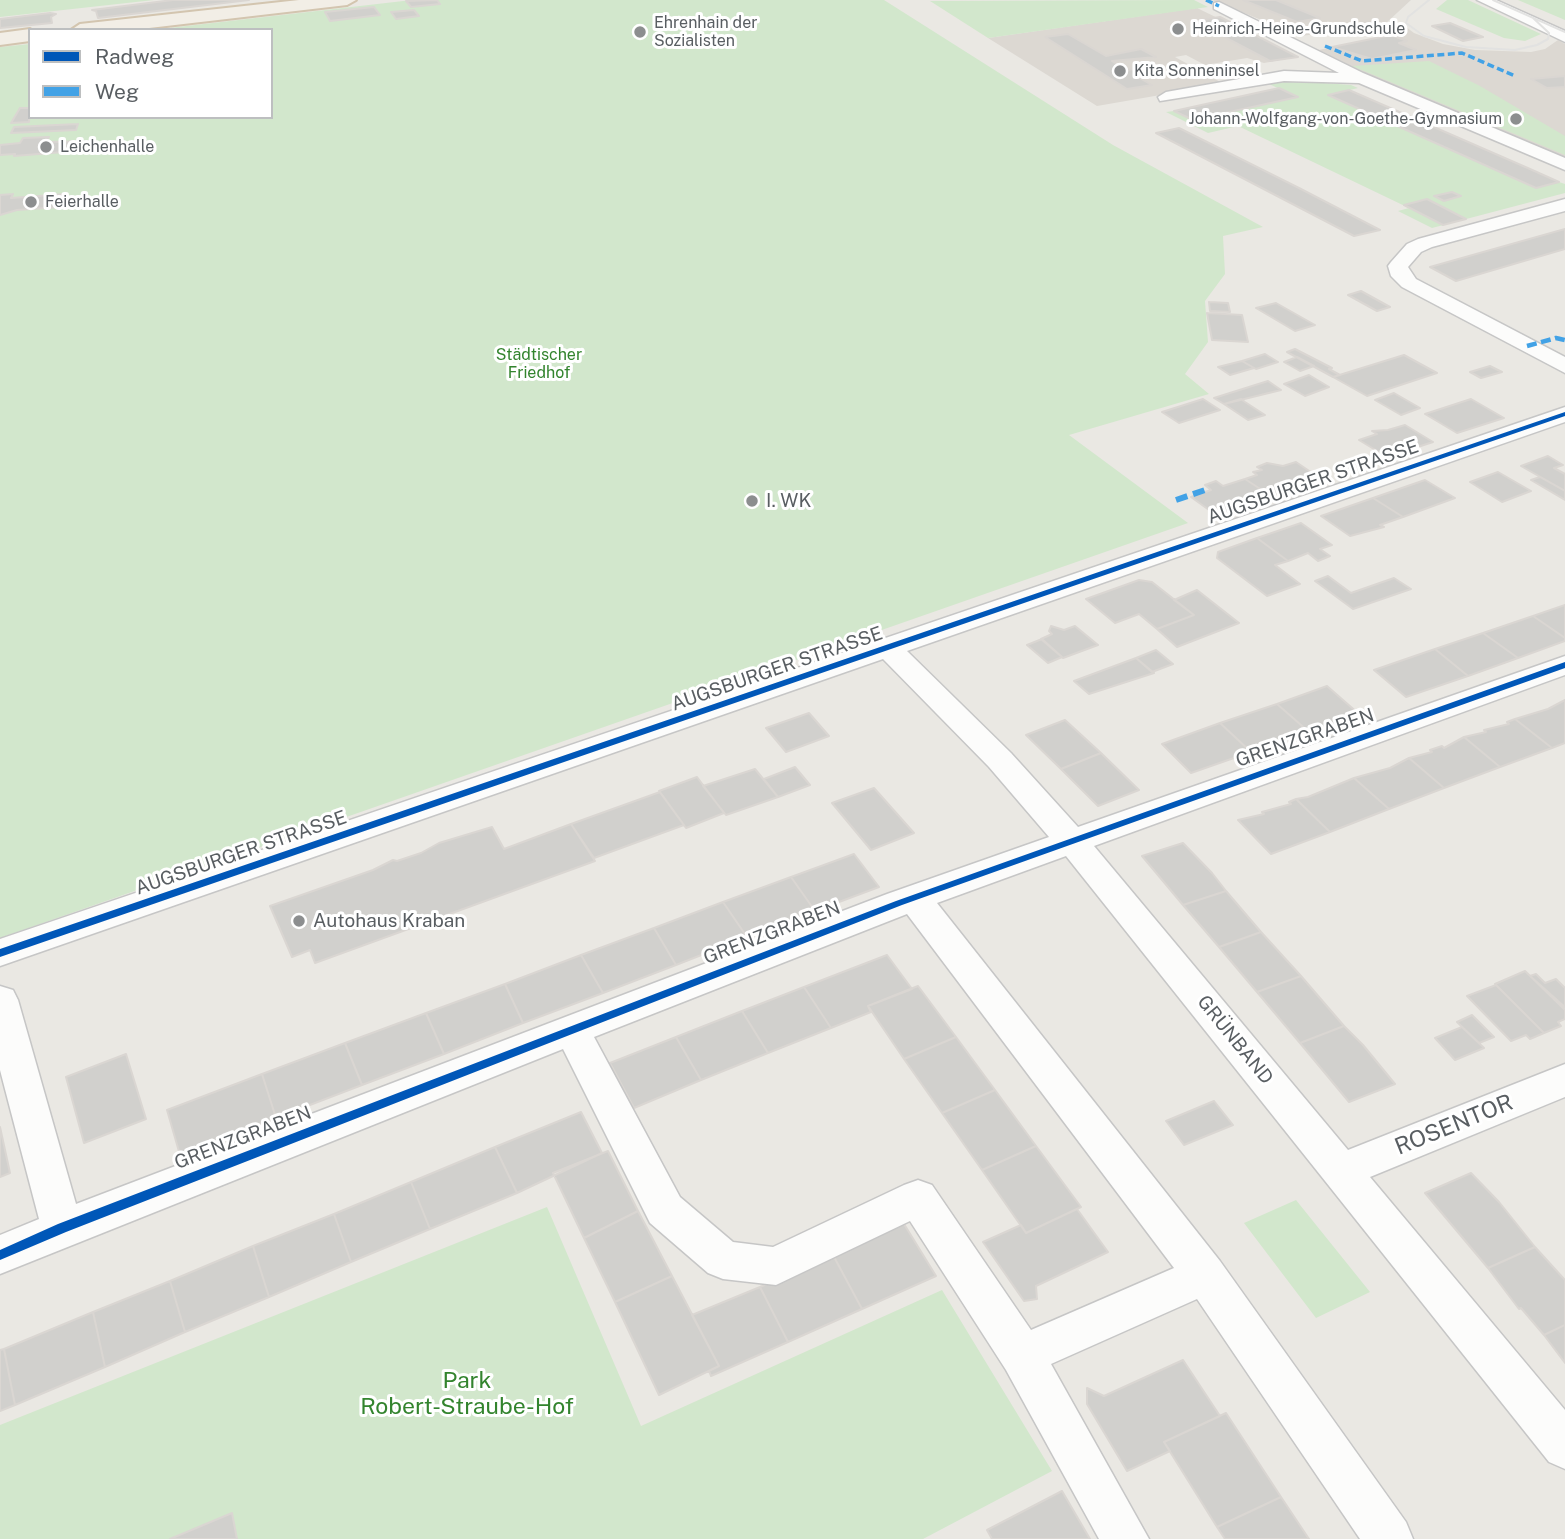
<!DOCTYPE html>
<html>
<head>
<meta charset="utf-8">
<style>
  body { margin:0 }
  #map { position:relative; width:1565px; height:1539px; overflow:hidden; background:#eae8e3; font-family:"Public Sans",sans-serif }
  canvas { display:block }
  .legend { position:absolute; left:28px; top:28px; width:245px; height:91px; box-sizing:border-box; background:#fff; border:2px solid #bdbfc0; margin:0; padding:9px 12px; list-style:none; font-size:21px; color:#595e62 }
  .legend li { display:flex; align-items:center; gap:14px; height:35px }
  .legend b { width:35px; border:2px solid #bdbfc0 }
</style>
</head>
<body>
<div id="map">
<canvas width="1565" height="1539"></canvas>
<ul class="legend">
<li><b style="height:9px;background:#0057b8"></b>Radweg</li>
<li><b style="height:9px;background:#42a2e6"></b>Weg</li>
</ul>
</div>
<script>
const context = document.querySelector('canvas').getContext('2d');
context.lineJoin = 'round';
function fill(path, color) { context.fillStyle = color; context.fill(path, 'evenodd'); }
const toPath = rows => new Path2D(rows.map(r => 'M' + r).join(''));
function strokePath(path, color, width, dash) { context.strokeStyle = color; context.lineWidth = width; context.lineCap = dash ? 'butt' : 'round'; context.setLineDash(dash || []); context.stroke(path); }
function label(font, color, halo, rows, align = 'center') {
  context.font = font + ' "Public Sans",sans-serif'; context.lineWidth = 6; context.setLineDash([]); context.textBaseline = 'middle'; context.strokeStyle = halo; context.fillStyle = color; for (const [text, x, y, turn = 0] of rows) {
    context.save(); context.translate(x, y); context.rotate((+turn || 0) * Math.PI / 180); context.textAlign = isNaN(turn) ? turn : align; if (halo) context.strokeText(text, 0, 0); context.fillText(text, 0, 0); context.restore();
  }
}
fill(toPath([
  [1212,0,1411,0,1384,25,1301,36],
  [1197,8,1298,57,1264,63,1247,58,1205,65,1186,55,1175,57,1224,84,1097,106,988,38],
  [1402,24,1414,33,1443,44,1475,50,1531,52,1545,49,1558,40,1565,44,1565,161,1369,77,1319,50,1332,47,1372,59,1415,50,1399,43,1405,41,1391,35]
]), '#dcd8d2');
fill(toPath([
  [0,0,154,0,0,17],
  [412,0,884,0,1113,145,1263,227,1223,236,1225,274,1205,301,1208,342,1185,374,1209,394,1069,435,1188,523,0,938,0,47,30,44,30,117,271,117,271,30,152,30],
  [1194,0,1208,7,988,38,930,1],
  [1447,0,1468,0,1541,34,1525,41,1504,38,1436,9],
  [1518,0,1565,0,1565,20],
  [1429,61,1480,86,1565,136,1565,155,1352,66],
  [1285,80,1351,85,1358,88,1329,95,1536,188,1559,182,1565,184,1565,193,1432,228,1398,211,1409,208,1238,126,1208,133,1166,112,1174,111,1194,120,1297,97,1269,84],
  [1296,1200,1370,1292,1316,1318,1244,1223],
  [547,1207,641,1426,942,1290,1052,1471,923,1539,0,1539,0,1425]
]), '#d2e7cc');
const building = toPath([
  [249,0,98,18,96,11,92,10,173,0,249,0],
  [437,0,440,4,411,7,406,1,437,0],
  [1243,0,1276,0,1320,18,1297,22,1243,0],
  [374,7,380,15,330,21,325,12,374,7],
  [414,10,419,16,396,19,391,12,414,10],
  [50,13,56,14,51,17,52,23,0,28,0,19,50,13],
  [1220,17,1298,57,1270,61,1194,21,1220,17],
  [1377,21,1384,25,1356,29,1348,26,1377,21],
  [1450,23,1483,37,1463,41,1432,26,1450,23],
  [1068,34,1106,56,1141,49,1156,57,1112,61,1126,70,1135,69,1145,74,1136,76,1152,85,1127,89,1045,37,1068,34],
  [1391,35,1407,41,1399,43,1416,50,1372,59,1332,47,1391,35],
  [1565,76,1565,87,1547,88,1531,79,1565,76],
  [1279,88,1298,97,1193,120,1174,111,1279,88],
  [1349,90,1530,169,1559,182,1536,188,1328,95,1349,90],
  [20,108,30,108,29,122,11,123,20,108],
  [78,124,76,130,11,133,14,127,78,124],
  [1179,128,1299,188,1380,230,1354,236,1156,133,1179,128],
  [49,137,46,142,96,141,89,150,14,156,15,154,0,155,0,145,20,143,23,138,49,137],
  [1452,192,1461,196,1444,201,1434,196,1452,192],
  [13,194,11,198,66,194,60,207,17,210,0,215,0,195,13,194],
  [1427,199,1466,219,1443,225,1404,205,1427,199],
  [1565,229,1565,249,1456,281,1430,267,1565,229],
  [1361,291,1390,307,1377,311,1348,295,1361,291],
  [1209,302,1228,303,1230,312,1210,311,1209,302],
  [1276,303,1315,325,1295,331,1256,308,1276,303],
  [1207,313,1242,315,1248,342,1212,340,1207,313],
  [1295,349,1332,368,1329,369,1340,375,1333,377,1287,352,1295,349],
  [1265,354,1278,362,1256,369,1242,361,1265,354],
  [1404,355,1437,373,1367,396,1333,377,1404,355],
  [1297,357,1314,366,1300,371,1284,362,1297,357],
  [1242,361,1254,368,1230,375,1218,367,1242,361],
  [1490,366,1502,372,1481,378,1470,372,1490,366],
  [1309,375,1329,387,1305,396,1284,384,1309,375],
  [1268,381,1281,390,1224,404,1214,398,1268,381],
  [1394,393,1420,408,1401,415,1375,400,1394,393],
  [1203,399,1220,410,1179,423,1162,412,1203,399],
  [1241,399,1245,402,1265,415,1248,420,1224,404,1241,399],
  [1471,399,1504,418,1457,433,1425,414,1471,399],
  [1405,425,1433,442,1387,457,1359,440,1377,434,1372,431,1388,430,1405,425],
  [1548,456,1563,465,1554,468,1565,474,1565,491,1521,466,1548,456],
  [1296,462,1321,479,1271,496,1245,479,1257,475,1253,472,1262,470,1257,467,1267,463,1283,466,1296,462],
  [1498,472,1531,491,1502,502,1470,482,1498,472],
  [1540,477,1565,491,1565,500,1531,480,1540,477],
  [1245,479,1271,496,1216,515,1191,497,1211,490,1205,485,1216,481,1223,486,1245,479],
  [1425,480,1455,498,1403,517,1373,498,1425,480],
  [1373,498,1403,517,1380,525,1384,527,1350,536,1321,516,1373,498],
  [1301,523,1332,545,1320,549,1330,556,1318,561,1308,553,1288,561,1257,538,1301,523],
  [1257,538,1288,561,1275,565,1300,584,1267,596,1217,558,1218,552,1257,538],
  [1328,576,1351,593,1394,578,1411,589,1353,609,1315,581,1328,576],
  [1139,580,1152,582,1194,615,1157,629,1139,614,1115,623,1086,599,1139,580],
  [1197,590,1239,623,1177,647,1157,629,1194,615,1174,600,1197,590],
  [1565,605,1565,638,1533,616,1565,605],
  [1533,616,1565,638,1565,641,1518,658,1483,633,1533,616],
  [1051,626,1064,630,1075,626,1098,645,1063,658,1041,639,1052,634,1049,631,1051,626],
  [1483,633,1518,658,1468,676,1435,649,1483,633],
  [1042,639,1062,657,1048,663,1027,645,1042,639],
  [1435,649,1468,676,1406,697,1374,670,1435,649],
  [1156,650,1173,664,1152,672,1136,658,1156,650],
  [1136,658,1154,673,1089,694,1074,681,1136,658],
  [1327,686,1359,714,1309,732,1277,704,1327,686],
  [1565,700,1565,743,1552,748,1515,719,1548,709,1565,700],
  [1277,704,1309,732,1251,752,1220,723,1277,704],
  [809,713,829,736,786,752,766,728,809,713],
  [1515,719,1552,748,1500,767,1464,737,1486,732,1484,730,1509,724,1507,722,1515,719],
  [1065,720,1101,753,1061,769,1026,735,1065,720],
  [1220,723,1251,752,1191,773,1162,744,1220,723],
  [1464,737,1500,767,1444,788,1409,758,1432,752,1430,750,1442,746,1444,748,1464,737],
  [1101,753,1139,790,1098,806,1061,769,1101,753],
  [1409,758,1444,788,1389,809,1354,778,1390,768,1409,758],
  [795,767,810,785,778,797,764,779,795,767],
  [755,769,778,797,726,815,703,786,755,769],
  [697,777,724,813,686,828,659,791,697,777],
  [1354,778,1389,809,1330,832,1296,799,1308,797,1354,778],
  [874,788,914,833,871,850,832,803,874,788],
  [660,792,684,825,594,858,571,824,660,792],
  [1296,799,1330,832,1271,854,1238,820,1264,814,1262,812,1291,804,1289,802,1296,799],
  [571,824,595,861,315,963,310,950,292,957,270,906,373,870,393,860,397,861,421,853,439,843,492,827,504,849,571,824],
  [1183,843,1212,873,1226,891,1183,905,1142,856,1183,843],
  [854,854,879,887,815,911,791,877,854,854],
  [791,877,815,911,747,937,723,902,791,877],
  [1226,891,1261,932,1219,947,1183,905,1226,891],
  [723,902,747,937,676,965,654,928,723,902],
  [654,928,676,965,603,993,581,955,654,928],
  [1261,932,1301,976,1257,992,1219,947,1261,932],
  [581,955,603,993,523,1023,505,984,581,955],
  [887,955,912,989,868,1006,871,1012,831,1028,804,987,887,955],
  [1525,971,1565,1010,1565,1019,1558,1022,1561,1026,1544,1033,1495,984,1525,971],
  [1536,974,1545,983,1556,979,1565,988,1565,1007,1530,976,1536,974],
  [1301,976,1344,1026,1300,1043,1257,992,1301,976],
  [505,984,523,1023,444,1054,426,1013,505,984],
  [1496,985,1544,1033,1530,1039,1526,1035,1511,1041,1467,996,1496,985],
  [918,986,956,1037,904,1059,868,1006,918,986],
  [804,987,831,1028,768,1053,742,1011,804,987],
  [742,1011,768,1053,701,1080,676,1037,742,1011],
  [426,1013,444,1054,362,1085,345,1043,426,1013],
  [1472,1015,1494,1037,1479,1043,1457,1022,1472,1015],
  [1344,1026,1363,1045,1395,1084,1349,1102,1300,1043,1344,1026],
  [1462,1027,1484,1048,1455,1060,1435,1038,1462,1027],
  [676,1037,701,1080,634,1108,610,1063,676,1037],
  [956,1037,995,1090,942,1113,904,1059,956,1037],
  [345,1043,362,1085,276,1118,262,1074,345,1043],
  [126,1054,146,1119,84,1143,66,1077,126,1054],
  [262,1074,276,1118,180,1155,167,1110,262,1074],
  [995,1090,1036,1146,982,1170,942,1113,995,1090],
  [1214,1101,1233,1125,1184,1145,1166,1121,1214,1101],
  [581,1112,602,1153,517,1193,495,1147,581,1112],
  [0,1127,10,1173,0,1177,0,1127],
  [1036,1146,1081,1207,1026,1233,982,1170,1036,1146],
  [495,1147,517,1193,430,1229,411,1182,495,1147],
  [608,1151,638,1211,584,1238,553,1173,608,1151],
  [1471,1173,1499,1202,1535,1247,1488,1268,1425,1193,1471,1173],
  [411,1182,430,1229,351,1262,334,1214,411,1182],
  [1077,1209,1108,1252,1036,1286,1037,1299,1024,1301,983,1242,1021,1225,1026,1233,1077,1209],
  [638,1211,672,1276,615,1302,584,1238,638,1211],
  [334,1214,351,1262,269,1297,253,1246,334,1214],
  [904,1224,936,1276,862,1309,833,1255,904,1224],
  [253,1246,269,1297,185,1332,170,1281,253,1246],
  [1535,1247,1565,1280,1565,1325,1544,1335,1521,1308,1519,1309,1488,1268,1535,1247],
  [833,1255,862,1309,788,1342,760,1287,833,1255],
  [672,1276,719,1366,659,1395,615,1302,672,1276],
  [170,1281,185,1332,105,1367,93,1312,170,1281],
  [760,1287,788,1342,711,1376,709,1371,719,1366,692,1315,760,1287],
  [93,1312,105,1367,15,1405,4,1349,93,1312],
  [1565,1325,1565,1363,1544,1335,1565,1325],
  [4,1349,15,1405,0,1411,0,1350,4,1349],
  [1183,1360,1220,1416,1164,1442,1170,1451,1127,1471,1087,1404,1087,1388,1104,1396,1183,1360],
  [1226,1413,1281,1497,1217,1527,1164,1442,1226,1413],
  [1062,1491,1090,1539,992,1539,987,1530,1062,1491],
  [1281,1497,1309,1539,1225,1539,1217,1527,1281,1497],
  [232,1513,237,1539,170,1539,232,1513]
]);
fill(building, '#d1d0cd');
strokePath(building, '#dad6d2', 2);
const minor = toPath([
  [1477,0,1496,0,1565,31,1565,42,1477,0],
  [1219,2,1363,73,1565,158,1565,170,1359,83,1284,81,1160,101,1158,97,1166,92,1284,71,1339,73,1214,9,1214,3,1219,2],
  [1565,199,1565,211,1432,247,1421,252,1408,267,1416,279,1565,357,1565,373,1402,287,1391,276,1388,266,1391,262,1407,244,1418,239,1565,199],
  [1565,407,1565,422,907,651,1011,753,1078,827,1565,656,1565,675,1094,846,1348,1150,1565,1064,1565,1097,1370,1177,1565,1410,1565,1469,1549,1462,1066,856,937,903,1220,1261,1406,1522,1413,1539,1360,1539,1197,1299,1051,1364,1149,1539,1099,1539,1006,1370,910,1221,776,1285,723,1279,708,1273,650,1223,563,1049,0,1274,0,1235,39,1219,0,1070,0,986,13,990,18,1000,76,1204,887,894,1049,837,989,767,883,659,0,966,0,939,1565,407],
  [907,914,1174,1268,1031,1330,932,1185,918,1180,904,1185,773,1247,733,1242,680,1197,594,1037,907,914]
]);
const major = toPath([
  [299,0,356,0,347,5,132,30,71,30,80,24,299,0],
  [30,29,30,41,0,45,0,33,30,29]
]);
strokePath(minor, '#c6c6c6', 3);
strokePath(major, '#d3c5af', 4);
fill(minor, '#fcfcfb');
fill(major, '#f2eee6');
strokePath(toPath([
  [1429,0,1408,17,1406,23,1424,36,1466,47,1515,50,1537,45,1548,39,1549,33,1532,17],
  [1493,0,1565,32]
]), '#e2e2e1', 2);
strokePath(toPath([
  [1206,0,1219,6],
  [1325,46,1362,61,1462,53,1515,76]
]), '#42a2e6', 3.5, [7, 3.5]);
strokePath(toPath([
  [1527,346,1556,338,1565,340]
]), '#42a2e6', 4.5, [10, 4.5]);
strokePath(toPath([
  [1176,500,1208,489]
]), '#42a2e6', 6, [12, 6]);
fill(toPath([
  [1565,412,1565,416,0,957,0,949,1565,412],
  [1565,662,1565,668,902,905,66,1232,0,1260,0,1250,58,1224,896,901,1565,662]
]), '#0057b8');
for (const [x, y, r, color] of [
  [1178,29,7,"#8c8e8f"],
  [640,32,7,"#8c8e8f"],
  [1120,71,7,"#8c8e8f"],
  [1516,119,7,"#8c8e8f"],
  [46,147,7,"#8c8e8f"],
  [31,202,7,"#8c8e8f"],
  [752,501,7,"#8c8e8f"],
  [299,921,7,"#8c8e8f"]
]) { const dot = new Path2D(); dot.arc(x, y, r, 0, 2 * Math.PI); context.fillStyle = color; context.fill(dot); strokePath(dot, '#fff', 2.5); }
label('16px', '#595e62', '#fff', [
  ["Ehrenhain der",654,23],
  ["Sozialisten",654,41],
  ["Heinrich-Heine-Grundschule",1192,29],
  ["Kita Sonneninsel",1134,71],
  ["Johann-Wolfgang-von-Goethe-Gymnasium",1502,119,"right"],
  ["Leichenhalle",60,147],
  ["Feierhalle",45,202]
], 'left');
label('16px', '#33842e', '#fff', [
  ["Städtischer",539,355],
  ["Friedhof",539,373]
]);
label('19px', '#595e62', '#fff', [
  ["AUGSBURGER STRASSE",1313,482,-19],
  ["AUGSBURGER STRASSE",777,669,-19],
  ["GRENZGRABEN",1305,738,-19],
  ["AUGSBURGER STRASSE",241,853,-19],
  ["GRENZGRABEN",772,933,-21],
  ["GRÜNBAND",1235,1040,51],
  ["GRENZGRABEN",243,1138,-21]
]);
label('19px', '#595e62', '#fff', [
  ["I. WK",766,501],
  ["Autohaus Kraban",313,921]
], 'left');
label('23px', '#595e62', '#fff', [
  ["ROSENTOR",1454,1125,-22]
]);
label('23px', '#33842e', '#fff', [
  ["Park",467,1381],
  ["Robert-Straube-Hof",467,1407]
]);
</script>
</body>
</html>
